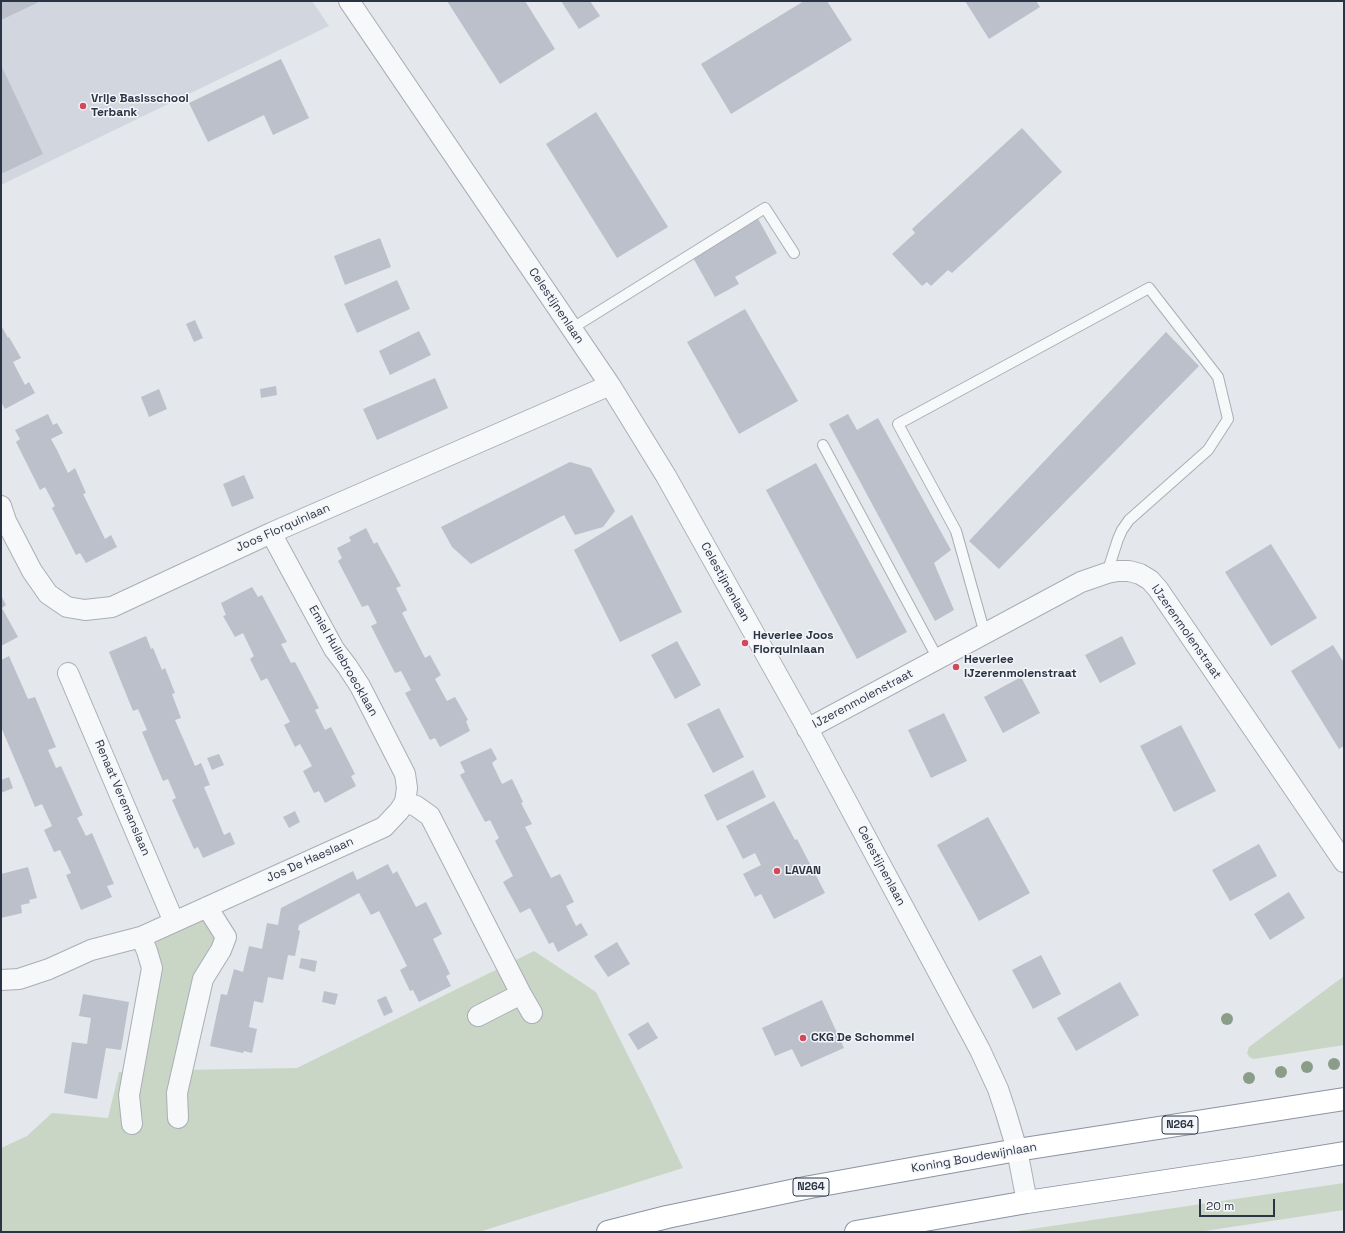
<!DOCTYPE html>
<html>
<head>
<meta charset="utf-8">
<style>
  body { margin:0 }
  #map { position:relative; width:1345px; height:1233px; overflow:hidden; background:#e4e7ec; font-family:"Space Grotesk",sans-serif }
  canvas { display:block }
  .frame { position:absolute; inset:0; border:2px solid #2b3445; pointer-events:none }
  .scale { position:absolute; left:1199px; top:1199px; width:76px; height:18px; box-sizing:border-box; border:2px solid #2b3445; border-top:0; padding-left:5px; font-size:12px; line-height:14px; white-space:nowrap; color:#2b3445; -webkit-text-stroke:3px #f4f6f9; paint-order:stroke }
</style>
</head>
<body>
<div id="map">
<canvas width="1345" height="1233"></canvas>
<div class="frame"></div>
<div class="scale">20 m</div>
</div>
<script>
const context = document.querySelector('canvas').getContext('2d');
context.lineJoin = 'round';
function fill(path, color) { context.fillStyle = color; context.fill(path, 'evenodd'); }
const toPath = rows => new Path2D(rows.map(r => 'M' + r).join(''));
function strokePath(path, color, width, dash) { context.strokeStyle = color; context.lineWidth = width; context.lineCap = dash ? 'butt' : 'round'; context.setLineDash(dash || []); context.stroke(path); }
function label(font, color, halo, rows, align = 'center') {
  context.font = font + ' "Space Grotesk",sans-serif'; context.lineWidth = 3; context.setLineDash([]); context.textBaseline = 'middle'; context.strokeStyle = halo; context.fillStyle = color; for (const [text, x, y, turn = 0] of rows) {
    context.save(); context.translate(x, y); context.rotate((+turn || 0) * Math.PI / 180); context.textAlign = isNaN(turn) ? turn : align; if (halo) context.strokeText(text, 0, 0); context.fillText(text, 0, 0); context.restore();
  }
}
fill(toPath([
  [1,1,312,1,329,26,1,185]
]), '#d2d6de');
fill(toPath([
  [207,907,226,937,182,1070,297,1068,534,951,596,992,649,1097,683,1168,479,1232,1,1232,1,1148,27,1136,52,1113,108,1118,119,1072,133,1072,152,968,141,937],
  [1344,976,1344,1045,1254,1059,1249,1057,1247,1053,1249,1047],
  [1344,1183,1344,1210,1198,1232,1011,1232]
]), '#c9d6c5');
fill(toPath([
  [1,1,41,1,1,20],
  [447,1,525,1,555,49,500,84],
  [561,1,590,1,600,16,579,29],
  [804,1,827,1,852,40,731,114,701,64],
  [965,1,1036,1,1040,7,989,39],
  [281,59,309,118,273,135,264,115,208,142,189,103],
  [1,65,43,154,1,174],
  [596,112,668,227,617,258,546,144],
  [1022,128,1062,172,952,273,948,270,931,286,927,282,922,286,892,254,915,233,912,229],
  [756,215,777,253,735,277,739,284,715,297,692,256],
  [380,238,391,267,345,285,334,256],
  [397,280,410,309,357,333,344,304],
  [745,309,798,401,739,434,687,342],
  [195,320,203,338,194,342,186,324],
  [1,325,8,338,9,337,21,358,13,362,25,385,29,382,35,393,5,409,1,402],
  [419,331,431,355,390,375,379,351],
  [1166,332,1199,366,999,569,969,541],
  [435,378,448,408,377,440,363,409],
  [276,386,277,395,261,398,260,389],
  [159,389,167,409,149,417,141,397],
  [48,414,53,425,57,423,63,433,51,439,57,450,68,473,75,468,86,493,83,494,105,539,111,535,117,547,86,563,80,553,76,555,52,508,55,506,45,487,40,490,16,442,20,439,15,430],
  [848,414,857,430,878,418,951,550,934,563,954,610,935,621,829,424],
  [570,462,591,468,615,511,603,527,575,535,564,515,471,564,452,547,441,527],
  [816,463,907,632,857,659,766,490],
  [244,475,254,498,232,507,223,484],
  [632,515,682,612,620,642,574,550],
  [366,528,374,544,377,542,401,586,396,588,407,610,402,613,425,658,430,655,441,675,435,679,447,701,455,697,468,720,466,721,470,731,440,747,435,738,430,740,405,693,411,690,401,671,395,673,371,626,377,623,368,605,362,607,338,561,342,558,337,548,351,541,349,537],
  [1271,544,1317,618,1271,646,1225,572],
  [252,587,258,597,262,595,287,642,281,644,291,663,295,662,319,708,315,710,325,730,331,727,355,774,351,776,356,786,325,803,319,791,314,793,303,771,312,766,300,744,295,747,284,725,290,722,267,678,261,681,250,659,254,656,243,633,235,637,223,616,226,615,221,603],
  [1,595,6,605,2,608,18,637,1,646],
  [146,636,151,649,153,648,162,670,165,668,175,693,172,694,181,718,175,720,195,766,201,763,210,785,204,787,224,835,230,832,235,844,203,858,198,847,194,849,172,800,176,798,168,779,163,781,142,732,147,730,138,709,133,711,109,652],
  [1122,636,1136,664,1100,683,1085,655],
  [677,641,701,685,675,699,651,655],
  [1333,645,1344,663,1344,746,1339,749,1291,671],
  [9,656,28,699,35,697,56,747,48,750,56,768,61,766,83,815,77,818,86,836,92,833,114,884,107,886,112,897,81,910,66,875,71,873,60,850,54,852,44,830,52,826,42,804,35,807,1,727,1,660],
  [1021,677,1040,713,1003,733,984,697],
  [719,708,744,757,713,773,687,724],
  [944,713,967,761,931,778,908,730],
  [1181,725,1216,791,1174,812,1140,746],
  [491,748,497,759,492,763,502,784,512,779,523,802,521,803,532,824,525,827,551,878,560,874,574,902,566,906,576,926,581,923,588,935,558,952,553,942,549,944,530,908,520,913,503,882,513,876,495,841,499,838,490,820,485,822,460,775,465,772,460,762],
  [219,754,224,765,212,770,207,758],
  [753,770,766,797,717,821,704,795],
  [9,777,13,788,1,793,1,780],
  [774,801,795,840,797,839,825,893,774,919,761,894,755,897,743,874,761,865,755,853,743,859,726,826],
  [295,811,300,822,289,828,283,817],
  [988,817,1030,893,979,921,937,845],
  [1259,844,1277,876,1230,901,1212,870],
  [388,864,393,874,397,871,416,907,426,902,442,934,433,939,450,974,446,976,451,986,419,1002,413,990,410,991,400,970,407,966,379,911,371,915,359,893,299,925,298,930,300,931,295,956,288,955,283,980,268,977,263,1003,254,1001,249,1027,257,1029,252,1053,244,1051,243,1053,210,1046,221,994,227,995,234,969,243,972,249,946,262,949,267,923,278,925,281,908,353,871,357,880],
  [28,867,37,898,29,900,30,903,21,905,22,913,1,918,1,874],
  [1289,892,1305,918,1270,940,1254,914],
  [617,942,630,964,608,977,594,956],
  [1041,955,1061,994,1033,1009,1012,970],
  [301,958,317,961,315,972,299,968],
  [1120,982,1139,1015,1076,1051,1057,1018],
  [324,991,338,994,335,1005,322,1002],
  [83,994,129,1002,121,1050,106,1048,97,1099,64,1093,72,1042,87,1044,91,1018,79,1016],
  [386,996,393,1012,384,1016,377,1000],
  [822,1000,844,1048,801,1067,792,1049,775,1056,762,1028],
  [648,1022,658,1038,638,1050,628,1034]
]), '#bbc0ca');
const lane = toPath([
  [571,329,765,208,794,253],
  [823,445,938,659],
  [985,634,956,531,898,424,1149,288,1218,377,1228,419,1208,450,1129,520,1122,530,1118,539,1107,573]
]);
const street = toPath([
  [349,1,610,385,666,476,811,735,980,1050,998,1089,1006,1113,1017,1150,1027,1202],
  [1,506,6,521,32,571,48,594,67,607,85,610,112,607,271,533,610,385],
  [68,673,174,922],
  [807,729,1081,582,1107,573,1118,571,1129,571,1140,574,1150,580,1158,589,1344,862],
  [405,802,416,806,430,816,521,994,478,1016],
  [1,980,19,979,49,969,91,950,141,937,384,827,399,811,405,802,407,788,405,774,360,686,347,666,334,649,271,533],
  [521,994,532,1013],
  [178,1118,177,1093,203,979,221,950,226,937,207,907],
  [132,1124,129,1095,152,968,147,951,141,937]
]);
const highway = toPath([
  [608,1232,667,1217,810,1187,1017,1150,1344,1099],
  [856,1232,1027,1202,1253,1168,1344,1153]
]);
strokePath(lane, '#a9aeb7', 12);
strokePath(street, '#a9aeb7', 22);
strokePath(highway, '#8b94a3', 24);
strokePath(lane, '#f7f8fa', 10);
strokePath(street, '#f7f8fa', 20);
strokePath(highway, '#fff', 22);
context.fillStyle = '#899d89';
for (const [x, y] of [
  [1227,1019],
  [1334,1064],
  [1307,1067],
  [1281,1072],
  [1249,1078]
]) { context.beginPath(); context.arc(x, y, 6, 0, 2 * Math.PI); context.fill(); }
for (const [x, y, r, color] of [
  [83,106,4,"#d1495b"],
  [745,643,4,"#d1495b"],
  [956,667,4,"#d1495b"],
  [777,871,4,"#d1495b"],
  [803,1038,4,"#d1495b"]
]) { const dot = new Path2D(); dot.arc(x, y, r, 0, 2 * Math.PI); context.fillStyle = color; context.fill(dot); strokePath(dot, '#f4f6f9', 1.5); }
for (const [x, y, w] of [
  [1180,1125,36],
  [811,1187,36]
]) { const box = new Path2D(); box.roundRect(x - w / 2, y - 9, w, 18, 3); context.fillStyle = '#f4f6f9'; context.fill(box); strokePath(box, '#2b3445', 1); }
label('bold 11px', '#2b3445', null, [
  ["N264",1180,1125],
  ["N264",811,1187]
]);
label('bold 12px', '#2b3445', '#f4f6f9', [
  ["Vrije Basisschool",91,99],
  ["Terbank",91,113],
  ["Heverlee Joos",753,636],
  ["Florquinlaan",753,650],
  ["Heverlee",964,660],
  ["IJzerenmolenstraat",964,674],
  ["LAVAN",785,871],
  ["CKG De Schommel",811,1038]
], 'left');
label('12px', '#2b3445', '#f4f6f9', [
  ["Celestijnenlaan",556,306,56],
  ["Joos Florquinlaan",283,528,-24],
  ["Celestijnenlaan",725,582,61],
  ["IJzerenmolenstraat",1186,632,55],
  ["Emiel Hullebroecklaan",343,661,60],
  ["IJzerenmolenstraat",863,699,-28],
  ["Renaat Veremanslaan",122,798,67],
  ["Jos De Haeslaan",310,860,-24],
  ["Celestijnenlaan",881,866,62],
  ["Koning Boudewijnlaan",974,1158,-10]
]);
</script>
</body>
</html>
